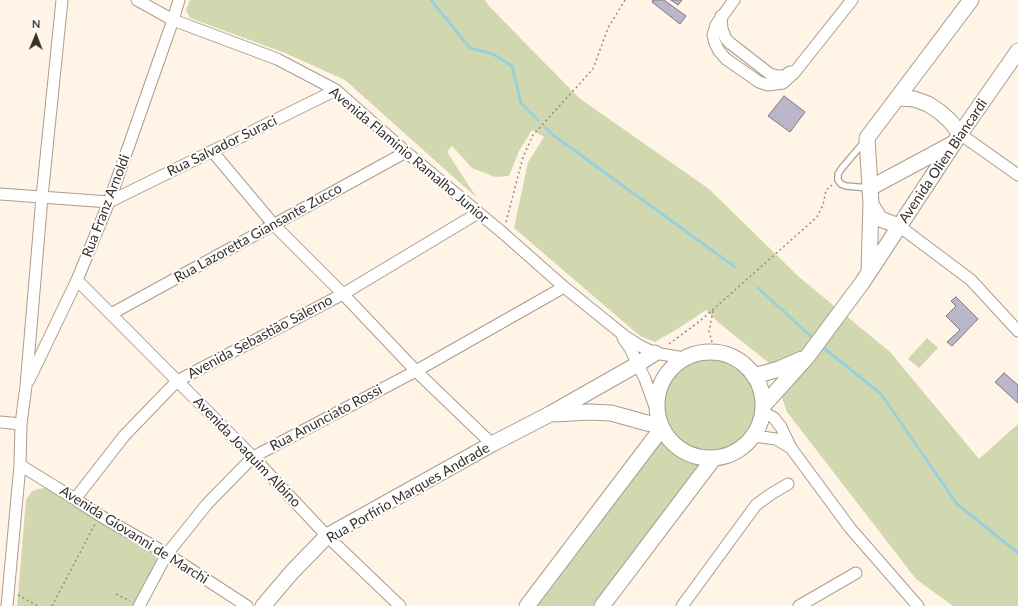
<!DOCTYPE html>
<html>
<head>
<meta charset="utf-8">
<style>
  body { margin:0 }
  #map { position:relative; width:1018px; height:606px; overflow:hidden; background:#fff4e5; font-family:Lato,sans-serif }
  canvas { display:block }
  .north { position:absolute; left:16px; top:16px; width:40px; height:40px; -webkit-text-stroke:3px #fff; paint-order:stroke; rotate:1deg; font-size:11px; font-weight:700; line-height:16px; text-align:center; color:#35312b }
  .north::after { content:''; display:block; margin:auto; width:14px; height:18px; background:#35312b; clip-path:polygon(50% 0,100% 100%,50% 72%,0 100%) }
</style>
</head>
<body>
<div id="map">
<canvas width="1018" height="606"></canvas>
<div class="north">N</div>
</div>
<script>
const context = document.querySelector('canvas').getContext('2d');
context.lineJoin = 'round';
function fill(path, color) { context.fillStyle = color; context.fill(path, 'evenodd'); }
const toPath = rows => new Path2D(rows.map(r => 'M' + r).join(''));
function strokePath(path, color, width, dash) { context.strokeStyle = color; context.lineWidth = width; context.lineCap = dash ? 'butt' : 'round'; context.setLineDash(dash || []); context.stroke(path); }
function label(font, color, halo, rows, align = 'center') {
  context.font = font + ' Lato,sans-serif'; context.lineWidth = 4; context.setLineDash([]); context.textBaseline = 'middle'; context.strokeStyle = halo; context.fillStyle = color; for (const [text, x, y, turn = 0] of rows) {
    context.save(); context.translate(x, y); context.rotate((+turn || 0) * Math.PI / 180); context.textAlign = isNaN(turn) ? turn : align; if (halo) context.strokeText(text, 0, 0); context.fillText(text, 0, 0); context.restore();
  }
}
fill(toPath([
  [190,0,485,0,489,6,579,98,709,189,799,277,890,352,979,459,1018,424,1018,606,953,606,916,579,787,412,770,364,719,323,706,310,679,328,655,342,640,336,514,228,528,162,544,137,532,130,519,151,509,176,495,177,472,168,452,146,447,152,477,198,345,80,285,53,190,18,186,10],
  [927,338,938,348,919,368,908,359],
  '663 405a46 46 0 1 1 92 0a46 46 0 1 1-92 0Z',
  [658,437,669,451,685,461,698,465,596,606,534,606],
  [46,488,154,554,157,559,157,567,133,606,17,606,26,500,32,491,38,489]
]), '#d1d8af');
strokePath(toPath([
  [431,0,470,48,493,54,512,66,521,103,538,120],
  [545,127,553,135,735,267],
  [758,288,815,340],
  [820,345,881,394,957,504,1018,553]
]), '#99d1db', 3);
const building = toPath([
  [653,0,664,0,686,16,680,24,652,2,653,0],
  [671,0,682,0,678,5,671,0],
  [784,96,805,112,790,132,768,116,784,96],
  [956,297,978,319,952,346,947,342,960,330,946,316,956,306,951,301,956,297],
  [1004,373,1018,385,1018,403,995,382,1004,373]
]);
fill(building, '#bcb7c8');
strokePath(building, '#7c7888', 1);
const lane = toPath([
  [864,142,842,168,838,174,838,180,841,184,846,186,869,188]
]);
const street = toPath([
  [137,0,173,20,277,59,336,90,406,152,504,234,564,287,626,337,640,346,655,353,684,358],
  [734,0,716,25,713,35,715,43,719,51,726,59,759,82,768,85,783,83,794,73,852,0],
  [721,16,722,29,726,39,730,43,770,74,777,76,784,76,790,72],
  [960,134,1018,175],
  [212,151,274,225,343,294,416,371,492,444],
  [0,194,109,202,336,90],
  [899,226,971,280,1018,331],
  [77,280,253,457,327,536,400,606],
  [111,314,406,152],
  [623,338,630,348,645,379,658,415],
  [29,380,77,280,109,202,173,20,179,0],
  [763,412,774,418,781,427,791,448,850,528,918,606],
  [0,422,21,424],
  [754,436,776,439,791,448],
  [20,465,75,499,99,515,167,554,247,606],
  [75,499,124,436,177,381,343,294,478,213],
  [7,606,20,465,21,424,26,386,42,197,62,0],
  [139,606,167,554,207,504,253,457,416,371,564,287],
  [682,606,756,505,771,494,788,484],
  [799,606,856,573]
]);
const secondary = toPath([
  [899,98,914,99,928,104,940,112,951,122,960,134],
  [870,188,952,144],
  [871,204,880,219,899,226],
  [869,272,871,204,867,138,971,0],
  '657 405a53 53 0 1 1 106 0a53 53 0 1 1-106 0Z',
  [754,376,779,369,802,359],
  [763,406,807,357,862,283,960,134,1018,51],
  [555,414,589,412,611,413,647,423,660,425],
  [263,606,292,572,327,536,492,444,550,414,638,364,655,353],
  [527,606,662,428],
  [602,606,714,458]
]);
strokePath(lane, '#a89e90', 8);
strokePath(street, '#a89e90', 13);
strokePath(secondary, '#a89e90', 17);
strokePath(toPath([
  [506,222,523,157,533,135,593,69,608,28,625,0],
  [713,311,709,331,712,342,718,353],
  [669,344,700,321,817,217,823,205,826,190,832,185],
  [116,594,130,601],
  [18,595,38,606],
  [52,606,95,524]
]), '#938c81', 1.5, [2, 3]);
strokePath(lane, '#fff', 5.5);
strokePath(street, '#fff', 11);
strokePath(secondary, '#fff', 15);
label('14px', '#35312b', '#fff', [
  ["Rua Salvador Suraci",222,146,-26],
  ["Avenida Flaminio Ramalho Junior",409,155,40],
  ["Avenida Olien Biancardi",943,161,-56],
  ["Rua Franz Arnoldi",106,206,-69],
  ["Rua Lazoretta Giansante Zucco",258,233,-29],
  ["Avenida Sebastião Salerno",260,337,-28],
  ["Rua Anunciato Rossi",326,418,-28],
  ["Avenida Joaquim Albino",247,452,46],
  ["Rua Porfírio Marques Andrade",408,493,-30],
  ["Avenida Giovanni de Marchi",134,535,32]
]);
</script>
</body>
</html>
